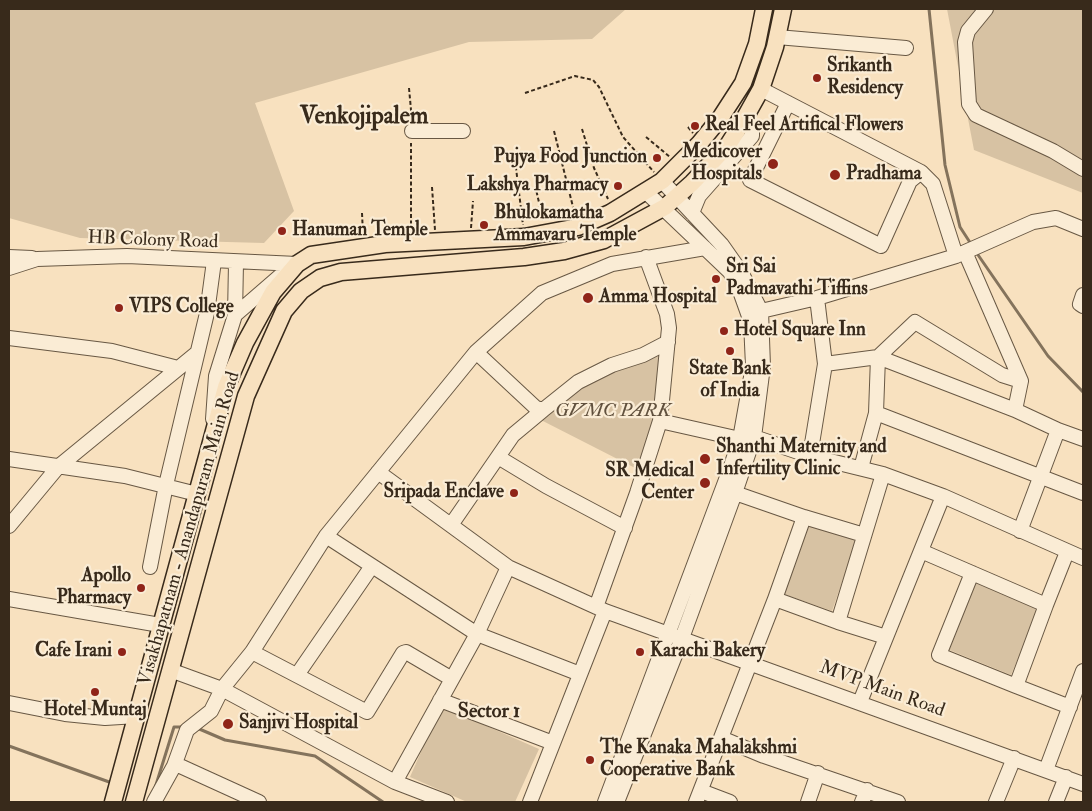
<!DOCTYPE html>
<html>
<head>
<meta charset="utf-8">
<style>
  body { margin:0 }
  #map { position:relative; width:1092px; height:811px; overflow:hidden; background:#f8e1bf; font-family:"IM FELL Double Pica",serif }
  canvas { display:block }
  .frame { position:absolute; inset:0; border:10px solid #382a1b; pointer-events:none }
</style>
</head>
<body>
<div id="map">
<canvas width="1092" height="811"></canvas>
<div class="frame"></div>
</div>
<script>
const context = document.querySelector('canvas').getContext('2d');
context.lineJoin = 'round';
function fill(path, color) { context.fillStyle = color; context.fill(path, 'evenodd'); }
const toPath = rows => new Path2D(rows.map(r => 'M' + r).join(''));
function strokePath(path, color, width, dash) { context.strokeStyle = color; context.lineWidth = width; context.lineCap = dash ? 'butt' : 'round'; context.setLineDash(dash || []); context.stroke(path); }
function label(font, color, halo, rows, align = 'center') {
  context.font = font + ' "IM FELL Double Pica",serif'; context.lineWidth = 4.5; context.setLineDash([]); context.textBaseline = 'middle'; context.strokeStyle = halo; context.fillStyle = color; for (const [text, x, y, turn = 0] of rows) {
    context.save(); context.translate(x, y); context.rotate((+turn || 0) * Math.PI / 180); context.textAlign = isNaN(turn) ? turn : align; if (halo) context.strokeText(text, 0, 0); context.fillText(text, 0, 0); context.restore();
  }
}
fill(toPath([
  [9,9,626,9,592,39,469,42,255,103,294,211,264,243,80,238,9,218],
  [947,9,1083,9,1083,193,974,150],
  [666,345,657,413,641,471,537,418,578,384],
  [807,521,857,539,832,611,781,593],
  [976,580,1040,606,1011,675,947,649],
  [441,706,539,749,515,802,467,802,410,777]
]), '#d7c2a3');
strokePath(toPath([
  [929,9,945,165,960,227,971,244],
  [976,252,1048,356,1083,392],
  [197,728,225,740,315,756,383,802],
  [9,746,112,783],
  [155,788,174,727,183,727]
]), '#84735c', 3);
const minor = toPath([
  [986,9,968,31,965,42,969,104,976,115,1053,151,1083,169],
  [777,37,906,48],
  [761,89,921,172,910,181,881,246,750,180,788,103],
  [412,131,463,131],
  [921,172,933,184,956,256],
  [692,213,699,196,752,136,752,128,746,115],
  [965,252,1021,381],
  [9,257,32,258],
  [9,268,37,259,127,256,297,264],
  [1083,295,1080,304,1083,306],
  [761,311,817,298,956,256,1033,222,1056,218,1083,229],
  [235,315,280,276],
  [9,338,112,351,178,368],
  [476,352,536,408,543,410,578,382,612,365,643,355,668,342],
  [825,364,878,357,1015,410,1058,430],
  [1015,410,1021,381,1002,375,915,322,878,357,876,413,1083,493],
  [213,419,216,376,235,315,236,263],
  [660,421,740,439],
  [754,437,810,456,883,474,943,496,1083,558],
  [810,456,825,364,817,298],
  [498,457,546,486,625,528],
  [9,459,125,476,197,494],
  [861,468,876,413],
  [378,472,508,567],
  [735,493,804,517,775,599],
  [804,517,864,535],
  [451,525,513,435,543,410],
  [9,526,58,467,197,353],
  [1020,531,1058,430,1083,439],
  [326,536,477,634,580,674],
  [921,551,1046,605,1016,686,1070,707],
  [150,567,166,485,207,313,214,261],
  [972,573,939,655,1016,686],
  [9,599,160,625],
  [1046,605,1067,552],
  [596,607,637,493,660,421,669,328,667,314,646,257],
  [838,622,886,637],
  [252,652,367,712,403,653,406,652,452,679],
  [170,670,222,689,395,782,447,802],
  [297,675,372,566],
  [440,700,553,743],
  [860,702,943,496],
  [9,703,65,714,105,718,137,716],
  [721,738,764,756,898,802],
  [174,766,187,730,211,711,222,689,252,652,326,536,476,352,542,293,612,264,705,248],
  [1046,770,1083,671],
  [395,782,477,634,508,567,605,611,1083,784],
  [701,791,730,802],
  [154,802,174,766,180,766,259,802],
  [530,802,605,611],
  [605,802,730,469,740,439,753,366,751,322,741,294,730,272,646,192],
  [617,802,682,638,735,493,754,437,763,366,761,311,741,272,722,245,662,181],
  [696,802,775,599,838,622,883,474],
  [808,802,818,773],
  [862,802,867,790],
  [996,802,1014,758],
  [1056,802,1066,777]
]);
const major = toPath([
  [113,802,226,387,245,343,273,292,297,264,311,255,385,244,524,237,578,227,610,213,662,181,699,144,721,117,743,83,757,44,764,9],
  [134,802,246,396,284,311,301,291,320,278,341,272,524,257,564,251,604,240,665,207,692,183,728,145,742,123,761,89,775,47,783,9]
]);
strokePath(minor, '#685844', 16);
strokePath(major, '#382a1b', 19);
strokePath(toPath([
  [409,88,412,121],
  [525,93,575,76,593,80,599,87,623,137,654,172],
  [688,127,693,133],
  [582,129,594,168,608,199],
  [554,131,575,215],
  [646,137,670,157],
  [515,160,523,225],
  [535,185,543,220],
  [432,187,435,230],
  [362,213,363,234],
  [384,219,385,232],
  [339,225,339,237],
  [471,228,473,201],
  [411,231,411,143]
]), '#382a1b', 2, [4, 2.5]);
strokePath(minor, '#faecd5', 14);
strokePath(major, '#f8e1bf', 16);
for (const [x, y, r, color] of [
  [817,78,5,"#8f2418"],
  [695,126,5,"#8f2418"],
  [657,158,5,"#8f2418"],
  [773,164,6,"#8f2418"],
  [835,175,6,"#8f2418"],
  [618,186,5,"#8f2418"],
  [484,225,5,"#8f2418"],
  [282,231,5,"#8f2418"],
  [716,279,5,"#8f2418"],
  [588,298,6,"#8f2418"],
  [119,308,5,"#8f2418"],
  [724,331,5,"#8f2418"],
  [730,351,5,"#8f2418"],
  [705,459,6,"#8f2418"],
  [705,483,6,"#8f2418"],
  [514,493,5,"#8f2418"],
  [141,588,5,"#8f2418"],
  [122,652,5,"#8f2418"],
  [640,652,5,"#8f2418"],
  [95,692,5,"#8f2418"],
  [228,724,6,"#8f2418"],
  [590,760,5,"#8f2418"]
]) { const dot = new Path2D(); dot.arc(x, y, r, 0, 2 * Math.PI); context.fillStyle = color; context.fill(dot); strokePath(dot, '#faecd5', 2); }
label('bold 19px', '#382a1b', '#faecd5', [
  ["Srikanth",827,67],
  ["Residency",827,89],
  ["Real Feel Artifical Flowers",705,126],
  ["Medicover",762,153,"right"],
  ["Hospitals",762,175,"right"],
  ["Pujya Food Junction",647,158,"right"],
  ["Pradhama",846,175],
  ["Lakshya Pharmacy",608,186,"right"],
  ["Bhulokamatha",494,214],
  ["Ammavaru Temple",494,236],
  ["Hanuman Temple",292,231],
  ["Sri Sai",726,268],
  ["Padmavathi Tiffins",726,290],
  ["Amma Hospital",599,298],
  ["VIPS College",129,308],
  ["Hotel Square Inn",734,331],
  ["State Bank",730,370,"center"],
  ["of India",730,392,"center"],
  ["Shanthi Maternity and",716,448],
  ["Infertility Clinic",716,470],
  ["SR Medical",694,472,"right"],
  ["Center",694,494,"right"],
  ["Sripada Enclave",504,493,"right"],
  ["Apollo",131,577,"right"],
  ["Pharmacy",131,599,"right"],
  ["Cafe Irani",112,652,"right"],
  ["Karachi Bakery",650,652],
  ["Hotel Muntaj",95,711,"center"],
  ["Sanjivi Hospital",239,724],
  ["The Kanaka Mahalakshmi",600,749],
  ["Cooperative Bank",600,771]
], 'left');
label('19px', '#382a1b', '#faecd5', [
  ["HB Colony Road",153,241,2],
  ["Visakhapatnam - Anandapuram Main Road",190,529,-74],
  ["MVP Main Road",882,690,20]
]);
label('italic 19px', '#60503d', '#faecd5', [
  ["GVMC PARK",613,412]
]);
label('bold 20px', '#382a1b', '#faecd5', [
  ["Sector 1",489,713]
]);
label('bold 24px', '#382a1b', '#faecd5', [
  ["Venkojipalem",364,118]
]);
</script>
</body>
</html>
